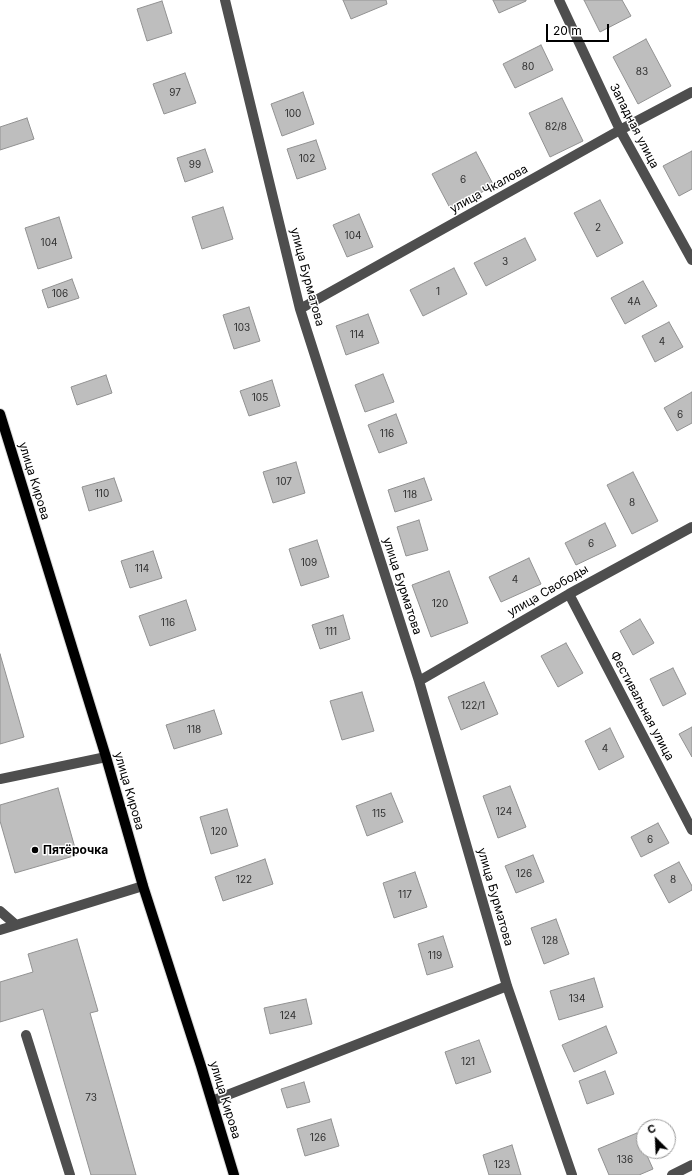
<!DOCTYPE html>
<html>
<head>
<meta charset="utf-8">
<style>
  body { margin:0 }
  #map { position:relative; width:692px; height:1175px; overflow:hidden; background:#fff; font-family:Inter,sans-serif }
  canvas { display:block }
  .north { position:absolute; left:636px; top:1119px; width:40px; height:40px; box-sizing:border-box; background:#fff; border:1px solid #999; border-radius:50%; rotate:336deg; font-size:11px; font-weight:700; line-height:16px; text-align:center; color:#000 }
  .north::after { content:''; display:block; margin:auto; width:14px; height:18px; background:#000; clip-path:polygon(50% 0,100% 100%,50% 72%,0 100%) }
  .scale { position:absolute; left:546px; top:24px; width:63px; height:18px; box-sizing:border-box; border:2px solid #000; border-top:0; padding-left:5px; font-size:12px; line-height:14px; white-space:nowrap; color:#000; -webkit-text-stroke:3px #fff; paint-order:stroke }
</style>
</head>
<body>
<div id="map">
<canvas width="692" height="1175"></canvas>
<div class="north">С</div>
<div class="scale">20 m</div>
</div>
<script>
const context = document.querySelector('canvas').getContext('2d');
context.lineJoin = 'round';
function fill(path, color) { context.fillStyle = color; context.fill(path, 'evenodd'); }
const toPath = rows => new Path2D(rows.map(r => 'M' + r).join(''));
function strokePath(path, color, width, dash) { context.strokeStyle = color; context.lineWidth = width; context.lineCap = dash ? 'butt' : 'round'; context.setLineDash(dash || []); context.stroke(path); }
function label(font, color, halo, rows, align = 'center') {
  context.font = font + ' Inter,sans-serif'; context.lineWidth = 3; context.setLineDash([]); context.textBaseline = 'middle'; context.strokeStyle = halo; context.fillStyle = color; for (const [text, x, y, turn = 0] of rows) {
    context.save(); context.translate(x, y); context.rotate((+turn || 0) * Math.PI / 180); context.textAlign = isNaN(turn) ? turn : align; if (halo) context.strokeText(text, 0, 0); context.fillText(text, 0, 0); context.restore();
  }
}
const building = toPath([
  [343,0,386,0,387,4,351,19,343,0],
  [493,0,526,0,526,1,499,13,493,0],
  [584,0,622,0,631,16,600,32,584,0],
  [162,1,172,33,147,41,137,9,162,1],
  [646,39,671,86,638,104,613,57,646,39],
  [541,45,553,70,515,88,503,64,541,45],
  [185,73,196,103,164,114,153,84,185,73],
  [303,92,314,124,282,136,271,104,303,92],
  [562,98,583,141,550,157,529,113,562,98],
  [27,118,34,139,0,150,0,127,27,118],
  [316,140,326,169,297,179,287,149,316,140],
  [205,149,213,172,185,182,177,158,205,149],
  [692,151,692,189,679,196,663,166,692,151],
  [476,152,494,186,450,208,432,174,476,152],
  [600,200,623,243,597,257,574,213,600,200],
  [223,207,233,239,202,249,192,217,223,207],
  [359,214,373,247,347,257,333,225,359,214],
  [59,217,72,258,38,269,25,228,59,217],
  [525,238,536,260,486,286,474,263,525,238],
  [454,268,467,294,423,316,410,290,454,268],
  [72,279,79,298,48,308,42,290,72,279],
  [643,281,657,306,625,324,611,298,643,281],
  [249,307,260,341,234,349,223,315,249,307],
  [368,314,379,343,346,355,336,326,368,314],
  [669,322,683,347,655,362,642,336,669,322],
  [383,374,394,402,365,412,355,385,383,374],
  [106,375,112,393,77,405,71,387,106,375],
  [272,380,280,406,249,416,240,391,272,380],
  [692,392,692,423,677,431,664,408,692,392],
  [396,414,407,443,379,453,368,425,396,414],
  [296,462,305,493,273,503,263,472,296,462],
  [633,472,658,521,632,534,607,485,633,472],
  [114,478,122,501,89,511,82,487,114,478],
  [424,478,432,500,395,512,388,490,424,478],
  [419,520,428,550,406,556,397,527,419,520],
  [605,523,616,546,576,565,565,543,605,523],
  [317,540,329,577,301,586,289,549,317,540],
  [153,551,162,578,130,588,121,561,153,551],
  [529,558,541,584,501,602,489,577,529,558],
  [449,571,468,623,431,637,412,585,449,571],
  [186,600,196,630,150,646,139,616,186,600],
  [343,615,350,639,320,649,312,625,343,615],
  [640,619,654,643,633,655,620,631,640,619],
  [566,643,583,673,558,687,541,656,566,643],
  [0,654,24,737,0,744,0,654],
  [673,668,686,694,663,706,650,679,673,668],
  [484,682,498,714,461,730,448,697,484,682],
  [362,692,374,731,342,740,330,701,362,692],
  [214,710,222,734,174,749,166,725,214,710],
  [692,727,692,757,679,734,692,727],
  [610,728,624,757,599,770,585,741,610,728],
  [510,786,526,827,498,838,483,796,510,786],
  [58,788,77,855,15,873,0,821,0,805,58,788],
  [391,793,403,822,367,836,356,806,391,793],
  [227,809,238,846,211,854,200,817,227,809],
  [658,823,669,843,641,857,631,837,658,823],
  [533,855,544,882,516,893,505,866,533,855],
  [265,859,273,884,223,901,215,877,265,859],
  [679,862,692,886,692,890,669,903,654,875,679,862],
  [415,872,427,907,394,918,383,883,415,872],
  [556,919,569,954,544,964,531,928,556,919],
  [443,936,453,967,427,975,418,944,443,936],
  [77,939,98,1011,90,1013,136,1175,91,1175,43,1009,0,1022,0,982,33,972,28,954,77,939],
  [594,978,603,1007,559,1020,550,991,594,978],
  [306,999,312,1024,270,1034,264,1008,306,999],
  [606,1026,617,1053,574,1072,562,1045,606,1026],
  [479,1040,491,1072,456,1084,445,1052,479,1040],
  [605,1071,614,1094,587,1104,579,1081,605,1071],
  [304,1082,310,1102,287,1108,281,1089,304,1082],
  [331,1119,339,1146,305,1156,297,1129,331,1119],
  [637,1133,653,1169,639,1175,609,1175,598,1149,637,1133],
  [512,1145,521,1175,489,1175,483,1155,512,1145]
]);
fill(building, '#bebebe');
strokePath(building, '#929292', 1);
const major = toPath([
  [0,414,106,757,143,886,201,1066,234,1175]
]);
strokePath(major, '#dbdbdb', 12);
strokePath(toPath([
  [225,0,300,309,419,681,507,986,572,1175],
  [559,0,620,130,692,260],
  [300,309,620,130,692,92],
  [569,594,692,830],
  [419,681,569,594,692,527],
  [0,779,106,757],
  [0,911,16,925],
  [0,930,143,886],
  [26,1035,70,1175],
  [212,1101,507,986],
  [672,1175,692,1165]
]), '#4e4e4e', 10);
strokePath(major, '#000', 10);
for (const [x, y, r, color] of [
  [35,850,4,"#000"]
]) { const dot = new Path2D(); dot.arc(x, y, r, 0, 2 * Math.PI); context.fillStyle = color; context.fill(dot); strokePath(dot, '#fff', 1.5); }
label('10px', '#303030', null, [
  ["80",528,67],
  ["83",642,72],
  ["97",175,93],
  ["100",293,114],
  ["82/8",556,127],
  ["102",307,159],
  ["99",195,165],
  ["6",463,180],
  ["2",598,228],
  ["104",353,236],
  ["104",49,243],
  ["3",505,262],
  ["1",438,292],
  ["106",60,294],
  ["4А",634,302],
  ["103",242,328],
  ["114",357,335],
  ["4",662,342],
  ["105",260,398],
  ["6",680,415],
  ["116",387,434],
  ["107",284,482],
  ["110",102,494],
  ["118",410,495],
  ["8",632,503],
  ["6",591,544],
  ["109",309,563],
  ["114",142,569],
  ["4",515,580],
  ["120",440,604],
  ["116",168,623],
  ["111",331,632],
  ["122/1",473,706],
  ["118",194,730],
  ["4",605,749],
  ["124",504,812],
  ["115",379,814],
  ["120",219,832],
  ["6",650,840],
  ["126",524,874],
  ["122",244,880],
  ["8",673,880],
  ["117",405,895],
  ["128",550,941],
  ["119",435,956],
  ["134",577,999],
  ["124",288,1016],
  ["121",468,1062],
  ["73",91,1098],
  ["126",318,1138],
  ["136",625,1160],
  ["123",502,1165]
]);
label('12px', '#000', '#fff', [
  ["Западная улица",634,126,63],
  ["улица Чкалова",489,189,-29],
  ["улица Бурматова",307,277,75],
  ["улица Кирова",34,481,73],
  ["улица Бурматова",402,586,72],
  ["улица Свободы",548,591,-30],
  ["Фестивальная улица",642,706,62],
  ["улица Кирова",129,791,74],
  ["улица Бурматова",495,897,74],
  ["улица Кирова",225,1100,73]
]);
label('bold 12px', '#000', '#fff', [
  ["Пятёрочка",43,850]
], 'left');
</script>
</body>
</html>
